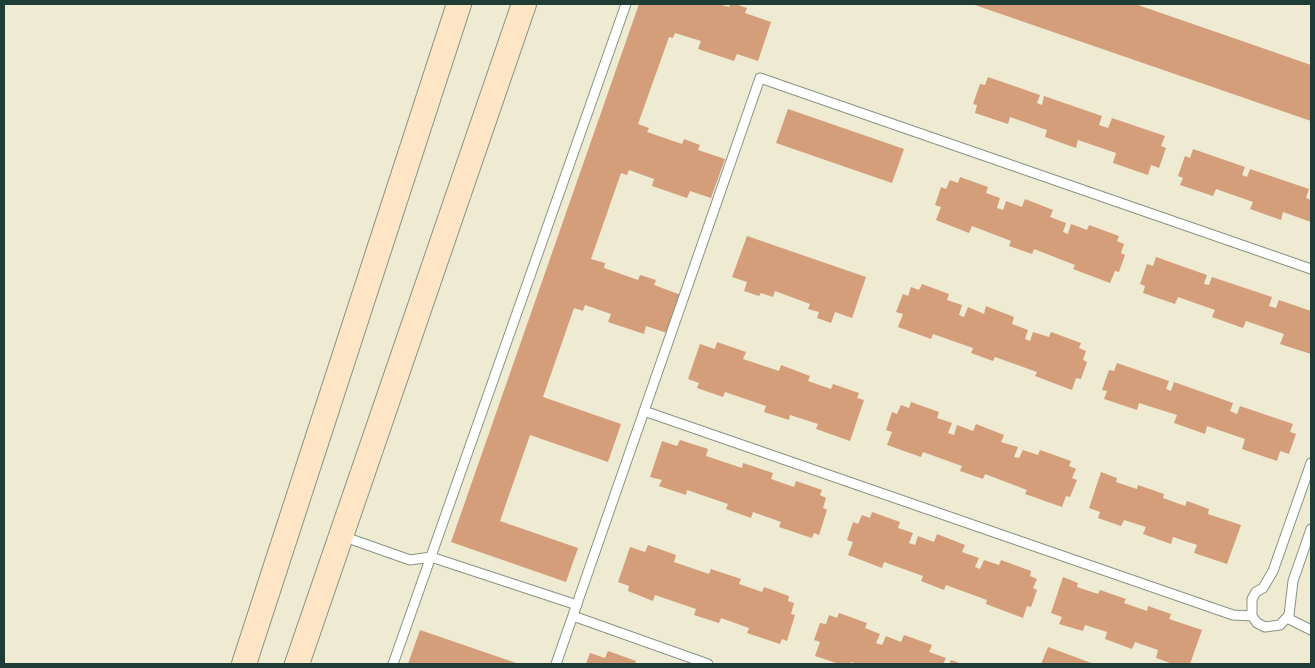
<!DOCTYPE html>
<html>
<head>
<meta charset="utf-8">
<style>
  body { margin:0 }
  #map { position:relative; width:1315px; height:668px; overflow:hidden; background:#efead2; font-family:"IM FELL Double Pica",serif }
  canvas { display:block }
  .frame { position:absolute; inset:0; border:5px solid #1f3d34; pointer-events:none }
</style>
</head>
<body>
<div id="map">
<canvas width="1315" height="668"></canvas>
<div class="frame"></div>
</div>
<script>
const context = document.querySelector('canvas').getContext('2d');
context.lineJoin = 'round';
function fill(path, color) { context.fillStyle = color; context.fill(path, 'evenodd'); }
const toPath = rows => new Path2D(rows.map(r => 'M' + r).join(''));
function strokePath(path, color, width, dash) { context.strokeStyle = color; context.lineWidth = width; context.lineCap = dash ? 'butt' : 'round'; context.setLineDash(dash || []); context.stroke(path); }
fill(toPath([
  [639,4,718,4,729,7,730,4,735,4,747,8,745,13,771,22,758,61,737,54,734,61,698,49,701,41,675,33,673,38,669,37,638,124,649,128,647,132,682,144,684,139,700,145,698,150,725,159,711,198,690,191,687,198,652,186,654,179,629,170,627,175,621,173,591,259,605,263,604,268,638,280,640,275,656,280,654,285,681,295,667,333,646,326,644,334,608,322,611,314,585,305,583,311,574,308,543,397,621,424,608,462,530,435,500,521,578,548,566,582,451,542],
  [972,4,1135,4,1245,42,1311,65,1311,121],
  [988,77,1040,95,1037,103,1042,105,1044,96,1102,116,1099,125,1108,128,1112,118,1165,136,1161,146,1166,148,1159,168,1151,165,1148,175,1113,163,1116,153,1078,140,1076,148,1045,137,1047,130,1010,117,1008,124,975,113,977,105,973,104,980,84,985,85],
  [788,109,904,149,892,183,776,143],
  [1193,149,1245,167,1242,175,1247,177,1250,169,1309,189,1306,198,1311,200,1311,222,1283,212,1281,220,1250,209,1253,202,1216,189,1213,196,1180,185,1183,178,1178,176,1185,156,1190,158],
  [960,177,988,187,986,193,1000,198,997,208,1003,210,1006,201,1022,207,1025,199,1053,210,1050,217,1066,223,1063,232,1068,234,1071,224,1087,230,1089,225,1119,236,1117,241,1124,244,1121,253,1125,255,1119,272,1115,271,1110,283,1073,269,1075,265,1034,249,1032,254,1009,246,1011,241,972,226,969,233,936,220,941,207,935,205,941,187,946,189,950,180,958,183],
  [747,236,866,277,852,318,835,312,831,323,817,318,819,312,808,309,810,304,775,291,773,297,761,293,759,296,744,291,747,282,732,277],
  [1156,257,1207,275,1204,284,1209,285,1212,277,1272,297,1269,306,1276,308,1279,300,1311,311,1311,354,1280,344,1284,334,1246,321,1243,328,1212,317,1215,310,1178,297,1175,304,1143,293,1145,286,1140,284,1147,264,1153,266],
  [922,284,949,294,947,300,962,305,959,315,964,317,968,307,984,314,986,306,1014,317,1012,324,1028,330,1025,339,1030,341,1033,332,1049,337,1051,332,1081,343,1079,348,1086,351,1083,360,1087,362,1081,379,1076,378,1072,390,1035,376,1037,372,995,357,993,361,971,353,973,348,933,334,931,339,898,327,903,314,896,312,903,294,908,296,911,287,919,290],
  [717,342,746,352,743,359,779,371,781,365,810,376,808,381,831,389,833,384,859,393,857,398,864,400,850,441,816,429,818,424,790,415,789,420,764,412,766,406,725,392,723,397,697,388,699,383,688,379,700,344,715,349],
  [1117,363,1169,381,1166,389,1171,391,1174,382,1233,403,1230,411,1237,414,1240,406,1293,424,1290,432,1296,434,1289,454,1280,451,1277,461,1242,449,1245,439,1207,426,1205,434,1174,423,1177,415,1139,403,1137,410,1104,399,1107,391,1102,390,1109,370,1114,371],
  [911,402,939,412,937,418,952,423,948,433,954,435,957,425,973,431,976,424,1004,435,1001,442,1018,447,1014,457,1019,458,1023,450,1038,455,1040,450,1071,461,1069,466,1076,469,1072,478,1077,480,1070,497,1066,496,1062,507,1025,494,1027,490,985,474,983,479,960,471,962,466,923,452,921,457,887,445,892,432,886,430,892,412,897,414,901,405,909,408],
  [680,440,708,449,706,456,742,468,743,463,773,473,771,479,794,487,796,481,822,490,820,495,826,498,823,508,827,510,819,535,814,533,812,538,779,527,781,522,753,512,751,518,726,509,728,504,687,490,686,495,659,486,662,480,650,477,662,441,677,446],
  [1101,472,1117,478,1116,482,1137,489,1138,485,1164,494,1163,498,1185,506,1187,501,1209,509,1208,514,1241,525,1227,564,1194,553,1197,545,1173,537,1171,544,1143,534,1146,527,1124,520,1121,526,1098,518,1100,512,1089,508],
  [872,512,900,522,898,528,913,533,909,543,915,545,918,536,934,542,937,534,965,545,962,552,979,558,975,567,980,569,984,560,999,565,1001,560,1031,571,1030,576,1037,579,1033,588,1037,590,1031,607,1027,606,1023,618,986,604,987,600,946,585,944,590,921,581,923,576,884,562,882,568,848,555,853,542,847,540,853,522,858,524,862,515,870,518],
  [648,545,676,555,674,562,709,574,711,569,741,579,739,584,762,592,764,587,789,596,788,601,794,603,791,614,795,615,787,641,782,639,780,644,747,633,749,628,721,618,719,623,694,615,696,609,655,595,653,601,628,591,629,586,618,582,630,547,645,552],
  [1063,577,1078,583,1077,587,1098,594,1100,590,1126,599,1124,603,1147,611,1148,606,1171,614,1169,619,1202,630,1190,664,1173,664,1156,658,1158,650,1135,642,1132,649,1105,639,1107,632,1085,625,1083,631,1059,624,1062,617,1051,613],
  [839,613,867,623,865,628,880,634,876,643,882,645,886,636,901,642,904,635,932,645,929,652,946,658,943,664,857,664,851,662,850,664,839,664,815,656,820,642,814,640,820,623,826,624,829,615,837,618],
  [420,630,519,664,408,664],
  [1048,647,1094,664,1041,664],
  [608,651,636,661,635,664,586,664,590,653,605,658],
  [951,660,962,664,949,664]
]), '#d49e7b');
const service = toPath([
  [644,411,1233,615,1252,616],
  [1311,463,1273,571,1263,588,1256,592,1252,599,1252,616,1257,623,1265,627,1280,625,1289,615,1293,581,1311,529],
  [342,536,410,560,431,557,577,605],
  [573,616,708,664],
  [1287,618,1311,630],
  [393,664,626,4],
  [556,664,760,78,1311,269]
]);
const secondary = toPath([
  [244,664,459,4],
  [297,664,524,4]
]);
strokePath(service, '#879483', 11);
strokePath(secondary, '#879483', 26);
strokePath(service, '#fff', 9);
strokePath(secondary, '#fde5c5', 24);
</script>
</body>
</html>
